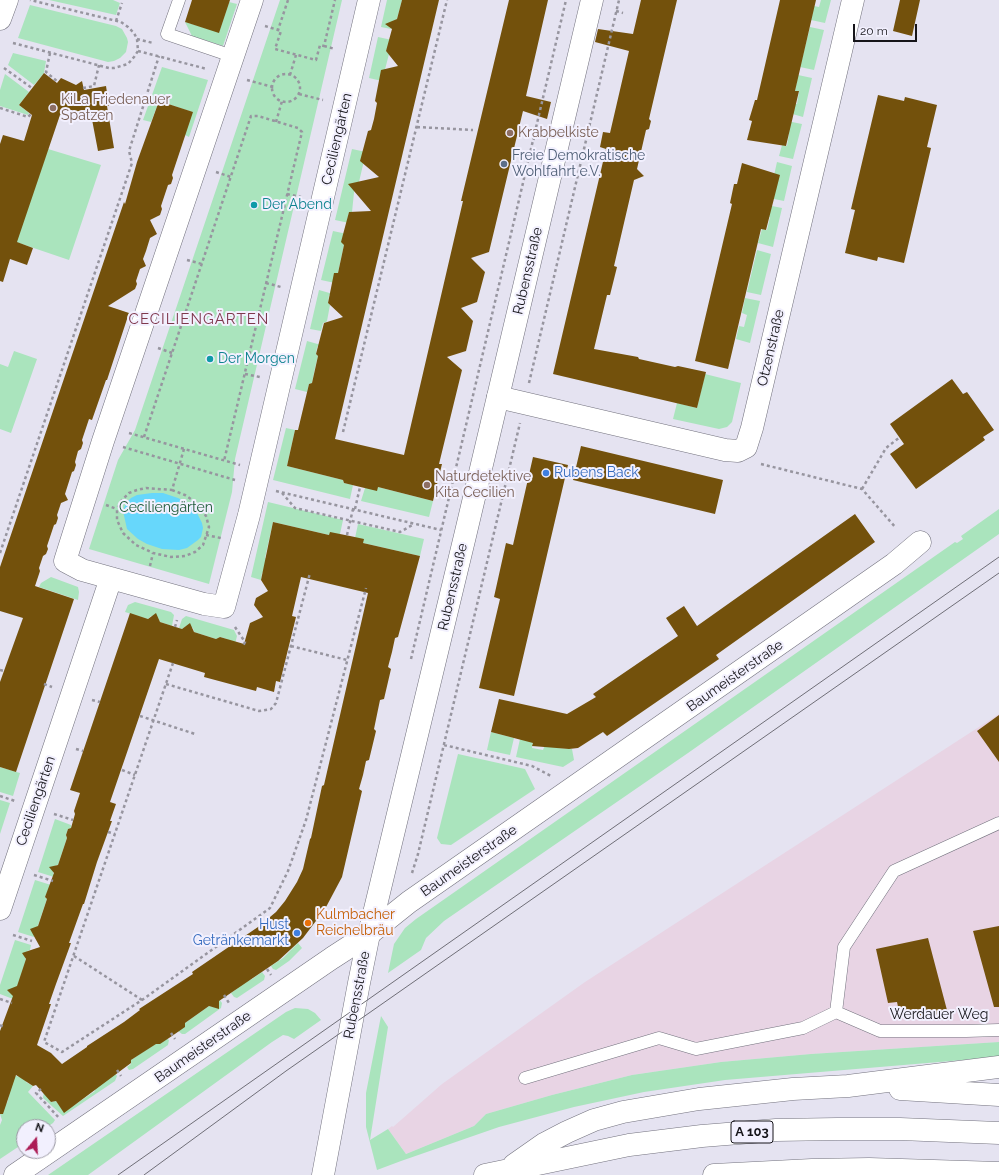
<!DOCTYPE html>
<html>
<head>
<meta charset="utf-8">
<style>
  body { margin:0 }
  #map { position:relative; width:999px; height:1175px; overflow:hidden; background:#e5e3f1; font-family:Raleway,sans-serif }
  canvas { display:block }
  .north { position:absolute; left:16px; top:1119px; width:40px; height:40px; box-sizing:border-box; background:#f2f0fe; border:1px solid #9a98a3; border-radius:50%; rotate:18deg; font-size:11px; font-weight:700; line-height:16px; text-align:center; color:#16151a }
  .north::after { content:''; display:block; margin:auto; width:14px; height:18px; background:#ac1d56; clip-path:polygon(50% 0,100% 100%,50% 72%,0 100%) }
  .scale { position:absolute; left:853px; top:24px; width:64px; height:18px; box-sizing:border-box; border:2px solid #16151a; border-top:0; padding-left:5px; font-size:12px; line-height:14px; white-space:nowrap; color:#16151a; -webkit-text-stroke:3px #f2f0fe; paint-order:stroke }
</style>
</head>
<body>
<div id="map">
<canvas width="999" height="1175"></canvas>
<div class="north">N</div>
<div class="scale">20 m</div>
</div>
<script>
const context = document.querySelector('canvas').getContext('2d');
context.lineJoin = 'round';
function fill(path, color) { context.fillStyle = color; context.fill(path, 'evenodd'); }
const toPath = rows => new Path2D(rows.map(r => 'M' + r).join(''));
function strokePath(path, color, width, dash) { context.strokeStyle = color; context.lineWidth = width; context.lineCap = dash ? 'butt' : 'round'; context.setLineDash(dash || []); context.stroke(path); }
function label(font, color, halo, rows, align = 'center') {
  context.font = font + ' Raleway,sans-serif'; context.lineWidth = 4; context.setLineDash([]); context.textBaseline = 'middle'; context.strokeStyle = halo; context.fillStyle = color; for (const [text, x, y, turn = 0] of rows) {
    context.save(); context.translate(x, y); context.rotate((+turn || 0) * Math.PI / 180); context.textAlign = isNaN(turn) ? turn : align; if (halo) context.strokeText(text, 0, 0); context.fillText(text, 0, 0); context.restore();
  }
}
fill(toPath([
  [999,714,999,1042,811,1054,721,1062,632,1075,552,1095,486,1114,474,1126,406,1154,388,1129,392,1126,393,1127,442,1084,585,982]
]), '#e8d4e4');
fill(toPath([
  [49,0,113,0,120,3,116,15],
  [280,0,342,0,235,459,232,492,209,584,89,549,118,460,135,430],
  [387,0,402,0,397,19,393,21,391,29,381,27],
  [821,0,831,0,825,23,811,20,814,6,819,7],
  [229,2,237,4,223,46,192,36,185,22,219,32],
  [30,5,116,26,122,29,127,38,128,42,126,52,120,58,114,61,108,62,18,38],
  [810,27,824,30,814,70,800,67],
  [378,37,392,40,386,51,389,54,382,81,369,78],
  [13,53,46,61,44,73,34,85,8,65],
  [162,67,208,80,189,137,185,135,192,112,159,101,151,122,143,120],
  [5,74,29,92,19,105,29,113,28,115,0,106,0,90],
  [798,75,812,78,803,117,789,113,791,103,797,104,799,92,795,91],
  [787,121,802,124,793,159,779,156,782,145,787,146,789,134,785,132],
  [48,149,101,165,69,260,16,242],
  [352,149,366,152,359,182,355,183,352,212,349,212,347,221,349,223,335,220],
  [777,162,792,166,784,201,769,198],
  [767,205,782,208,773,247,758,243,762,229,767,230,770,217,765,216],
  [333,231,347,234,342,242,344,245,338,273,334,273,335,283,321,280],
  [757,250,771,254,761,295,747,292],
  [319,290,333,294,329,295,328,303,330,305,327,321,326,322,323,323,321,331,310,329],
  [745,298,760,301,750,343,736,339,739,326,744,327,747,315,742,313],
  [307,341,321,345,317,347,316,354,318,356,315,368,312,383,309,384,307,392,295,389],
  [14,351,37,359,11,433,0,429,0,364,8,367],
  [705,374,741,383,732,422,727,427,719,429,673,419,677,403,697,408],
  [286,428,295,430,287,466,343,480,344,483,353,485,350,499,273,480],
  [378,487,433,501,429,517,361,501,365,488],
  [268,502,343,520,340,534,329,535,273,522,265,558,269,559,266,571,262,573,261,580,251,577],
  [999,509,999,534,688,753,444,921,426,938,421,950,388,973,394,944,405,928,416,919,955,542,957,543,963,539,961,536],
  [358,524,424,539,420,556,363,543,355,538],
  [51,577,78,587,79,592,78,600,39,587,41,583],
  [135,602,171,612,174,615,172,626,160,622,158,618,151,616,148,619,125,612,128,605],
  [186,616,234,630,237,636,235,644,229,642,227,639,220,637,216,639,194,632,193,628,186,626,182,629,179,628,182,619],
  [491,732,514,738,510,755,487,750],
  [520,739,533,742,532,748,543,750,545,745,558,748,572,749,574,760,563,767,516,757],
  [458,754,525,769,535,789,451,845,441,844,437,838],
  [0,767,20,773,13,796,0,792],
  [0,800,10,803,0,834],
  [55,819,71,825,71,828,68,829,66,835,67,838,58,865,56,865,53,873,55,875,54,877,38,872],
  [35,880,51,885,45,897,47,899,34,937,18,932],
  [15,940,31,945,30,950,27,951,25,958,26,960,13,999,0,994,0,985],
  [298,943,302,948,289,961,276,970,273,969,271,966,283,958],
  [262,972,265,976,264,980,237,998,234,997,231,993,238,988,238,985,252,979],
  [219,999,222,1003,221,1008,185,1034,182,1034,178,1031,185,1023,209,1006,213,1007],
  [295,1008,308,1009,315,1013,321,1020,294,1039,288,1036,283,1035,272,1042,88,1175,48,1175,286,1012],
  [381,1016,388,1027,370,1140,388,1129,406,1154,474,1126,486,1114,552,1095,632,1075,721,1062,811,1054,999,1042,999,1057,725,1080,644,1092,574,1107,499,1127,401,1161,377,1170,366,1127,366,1093],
  [165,1037,169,1040,168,1045,133,1069,129,1070,127,1067,131,1064,131,1060],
  [114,1072,117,1076,115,1081,63,1116,43,1098,44,1091,51,1102,56,1101,64,1112,95,1091,92,1087],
  [13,1075,26,1079,26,1082,33,1086,28,1092,55,1120,53,1123,47,1127,24,1127,24,1143,0,1159,0,1125,2,1120,0,1114,3,1104,7,1103,9,1096,7,1093]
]), '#aae4bd');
fill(toPath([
  [152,493,163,493,178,498,188,503,196,511,202,523,203,528,201,537,198,540,187,548,179,550,162,549,147,544,138,539,127,529,123,511,126,503,131,498,137,495]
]), '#67d7fb');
fill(toPath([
  [192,0,230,0,219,33,185,22],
  [402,0,439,0,335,439,404,455,463,201,461,201,509,0,548,0,526,96,551,102,547,119,523,111,489,252,471,258,485,272,477,302,461,308,473,321,466,351,447,357,462,370,439,464,442,464,433,501,378,487,377,491,344,483,343,480,287,466,295,430,298,430,309,384,312,383,318,356,316,354,324,323,343,317,328,303,334,273,338,273,344,245,341,242,349,212,371,211,348,184,379,177,360,161,368,131,371,130,374,119,377,103,375,101,381,70,398,66,386,51,392,29,385,24,397,19],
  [641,0,677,0,649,119,651,121,649,129,646,130,637,169,644,176,634,180,614,266,617,267,610,295,607,295,594,349,638,357,639,359,675,367,678,366,706,372,697,408,553,374,606,149,600,147,603,132,610,133,629,51,595,42,598,29,633,34],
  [780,0,816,0,795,91,799,91,786,146,747,140,752,121,749,120,755,100,757,100],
  [900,0,920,0,912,36,893,31],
  [44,73,57,83,61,78,76,85,82,81,84,90,106,86,109,106,107,106,114,148,98,151,90,109,60,115,17,242,33,248,27,265,10,259,3,282,0,281,0,144,3,135,24,141,32,115,19,105],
  [878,95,904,101,905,97,937,105,927,147,931,148,904,263,878,257,877,261,845,253,855,210,851,209],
  [159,101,193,112,172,175,173,178,171,184,168,185,161,206,162,209,160,215,150,220,157,234,150,238,146,251,143,259,146,266,140,269,136,281,137,284,135,289,108,306,129,313,107,380,106,380,92,420,89,419,82,440,83,443,81,449,78,451,75,462,76,465,74,471,72,472,65,494,68,500,61,503,57,515,58,518,56,524,54,525,47,546,48,549,46,554,43,556,39,568,40,571,35,586,74,599,16,772,0,767,0,682,23,618,0,611,0,567,124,202,125,204,137,162],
  [742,163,780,175,766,230,761,229,728,369,695,361,732,204,730,203,734,184,737,184],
  [952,379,963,394,967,392,994,430,983,437,985,440,916,489,890,454,904,444,890,424],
  [581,446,723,480,715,514,573,480],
  [533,457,568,465,514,696,479,688,500,599,494,597,506,543,513,545],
  [855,514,875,542,716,655,719,659,607,736,603,732,578,748,569,749,532,746,533,743,491,732,499,699,567,714,596,697,593,694,678,636,666,618,684,606,697,626],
  [273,522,329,535,330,532,350,536,364,539,363,543,420,556,398,637,395,638,392,652,388,667,391,669,384,699,380,700,374,729,376,731,369,760,366,761,363,775,359,789,362,791,342,877,325,909,303,938,278,961,219,1001,219,1009,209,1006,185,1023,185,1027,172,1036,160,1044,156,1044,131,1060,131,1063,64,1113,56,1101,51,1102,36,1085,33,1086,16,1075,3,1114,0,1114,0,1031,13,996,7,990,17,986,26,959,22,953,40,947,30,929,38,926,47,899,45,897,54,873,49,867,58,865,67,838,66,835,68,829,71,828,75,814,74,811,80,793,70,790,130,613,148,619,156,613,160,622,182,629,190,623,194,632,216,639,220,637,244,644,250,623,263,617,254,605,256,598,268,591,261,580],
  [301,577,368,593,324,785,322,786,311,838,310,839,303,869,297,882,285,901,276,912,258,927,192,972,193,974,139,1009,140,1010,124,1022,87,1046,87,1047,62,1064,51,1053,37,1045,51,1004,49,1004,56,984,71,943,69,943,83,904,84,904,97,862,112,821,110,821,116,804,110,802,159,659,205,673,204,677,256,691,257,687,274,692,276,681,280,682,296,617,292,616],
  [999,715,999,762,977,731],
  [999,926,999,1007,994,1007,973,931],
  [928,938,948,1014,900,1016,897,1002,888,1003,876,949]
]), '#73510c');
const service = toPath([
  [179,0,167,34,232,56],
  [836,1012,844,947,894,871,999,823],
  [836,1012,880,1031,966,1031,999,1030],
  [525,1078,659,1038,696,1049,803,1028,836,1012]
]);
const minor = toPath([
  [252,0,103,441,65,561,82,570,204,604,224,607,249,515,369,0],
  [0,19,7,0],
  [498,397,725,450,738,451,746,447,752,428,853,0],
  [0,909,111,578],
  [15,1175,332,958,369,934,409,902,894,564,920,542]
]);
const tertiary = toPath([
  [323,1175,359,983,369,934,465,536,592,0]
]);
const motorway = toPath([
  [900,1089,999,1095],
  [514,1165,544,1144,567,1132,594,1120,623,1112,699,1099,793,1089,848,1086,999,1067],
  [485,1175,629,1145,702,1136,776,1130,837,1129,900,1129,999,1133],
  [714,1175,812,1170,869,1169,999,1173]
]);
strokePath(service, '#73727e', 13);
strokePath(minor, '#73727e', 23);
strokePath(tertiary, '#73727e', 23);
strokePath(motorway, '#73727e', 23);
strokePath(toPath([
  [288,0,278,30,281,31,275,49,316,60,320,45,324,46,335,0],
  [616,11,623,13],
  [116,21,122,3],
  [265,26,278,30],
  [137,39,153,43],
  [13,43,109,68,114,68,128,64,134,57,138,51,137,39,134,33,128,27,121,22,30,0],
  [324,46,335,49],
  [138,51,207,69],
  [50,53,46,72,58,82],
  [4,68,32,88],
  '272 88a14 14 0 1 1 28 0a14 14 0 1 1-28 0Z',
  [290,75,296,55],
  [247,80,273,87],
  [83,88,94,86,99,65],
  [299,94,323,100],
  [0,108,28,117,31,114],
  [276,122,282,101],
  [417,127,473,130],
  [527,137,535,139],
  [216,172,231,177],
  [287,194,301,197],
  [187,260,202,264],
  [266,283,281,287],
  [158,348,172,353],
  [245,374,260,377],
  [529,383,619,0],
  [343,432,447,0],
  [129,433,240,465],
  [144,437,251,116,258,116,298,128,302,132,224,461],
  [123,447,235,480],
  [761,464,862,489,896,528],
  [862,489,886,448,900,437],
  [172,490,185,495,198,504,206,516,209,527,203,545,195,552,185,556,171,557,153,553,136,545,123,533,117,520,117,509,122,500,129,493,137,490,146,488,172,490,184,449],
  [276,491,441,530],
  [282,493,295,508,400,532,414,524],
  [106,505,117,509],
  [355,509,360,487],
  [206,535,221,538],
  [347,535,353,509],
  [0,553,132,163,129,151,159,56],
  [150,566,153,553],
  [175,627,177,620],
  [235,627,245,642,243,646],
  [291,646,347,660],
  [411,659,566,0],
  [173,663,44,1042,62,1052,142,1000,270,908,288,871,306,820,366,588],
  [0,670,4,671],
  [44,684,52,687],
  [166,684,259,711,271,709,276,703,310,573],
  [92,700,100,702],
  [140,716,195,734],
  [444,745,532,766,551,776],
  [76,749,83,751],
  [122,770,135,775],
  [0,796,15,801],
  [54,814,73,820],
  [108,832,115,834],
  [412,873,418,854,520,423],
  [34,875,53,881],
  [13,935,32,941],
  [74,956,142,1000],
  [267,969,271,975],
  [224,995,229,1003],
  [0,999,12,1003],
  [0,1025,4,1027],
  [171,1033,175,1039],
  [117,1070,121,1076],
  [41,1089,36,1093,60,1119]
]), '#97959f', 2.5, [3, 3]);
strokePath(service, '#fff', 12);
strokePath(minor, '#fff', 22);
strokePath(tertiary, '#fff', 22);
strokePath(motorway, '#fff', 22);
strokePath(toPath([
  [118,1175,999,557],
  [144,1175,286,1071,999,573]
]), '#6f6e77', 1);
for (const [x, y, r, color] of [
  [53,108,4,"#8d6e63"],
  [510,133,4,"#8d6e63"],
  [504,164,4,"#5c6f8a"],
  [254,205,4,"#0f9aa8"],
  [210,359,4,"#0f9aa8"],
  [546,473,4,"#3f7fe0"],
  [427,485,4,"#8d6e63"],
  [308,923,4,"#e8710a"],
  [297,933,4,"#3f7fe0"]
]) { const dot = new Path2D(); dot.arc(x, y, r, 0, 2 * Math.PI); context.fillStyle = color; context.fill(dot); strokePath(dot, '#f2f0fe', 1.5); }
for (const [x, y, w] of [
  [752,1132,42]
]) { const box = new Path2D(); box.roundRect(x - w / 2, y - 11, w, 22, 3); context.fillStyle = '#f2f0fe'; context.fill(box); strokePath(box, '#16151a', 1); }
label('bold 13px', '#16151a', null, [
  ["A 103",752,1132]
]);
label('14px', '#785e54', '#f2f0fe', [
  ["KiLa Friedenauer",61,100],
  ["Spatzen",61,116],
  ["Krabbelkiste",518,133],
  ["Naturdetektive",435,477],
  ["Kita Cecilien",435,493]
], 'left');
label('14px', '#16151a', '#f2f0fe', [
  ["Ceciliengärten",337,139,-77],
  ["Rubensstraße",528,271,-77],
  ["Otzenstraße",771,348,-77],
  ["Rubensstraße",453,587,-77],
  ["Baumeisterstraße",735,676,-35],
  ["Ceciliengärten",36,801,-71],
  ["Baumeisterstraße",469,861,-35],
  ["Rubensstraße",357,995,-79],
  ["Werdauer Weg",939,1015],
  ["Baumeisterstraße",203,1047,-35]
]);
label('14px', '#4e5e75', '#f2f0fe', [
  ["Freie Demokratische",512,156],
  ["Wohlfahrt e.V.",512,172]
], 'left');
label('14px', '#0d838f', '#f2f0fe', [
  ["Der Abend",262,205],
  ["Der Morgen",218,359]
], 'left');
label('14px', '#366cbe', '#f2f0fe', [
  ["Rubens Back",554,473],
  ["Hust",289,925,"right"],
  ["Getränkemarkt",289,941,"right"]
], 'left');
label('14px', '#1b5936', '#f2f0fe', [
  ["Ceciliengärten",166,508]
]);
label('14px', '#c56008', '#f2f0fe', [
  ["Kulmbacher",316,915],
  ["Reichelbräu",316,931]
], 'left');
context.letterSpacing = '1px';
label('15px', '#7f384d', '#f2f0fe', [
  ["CECILIENGÄRTEN",199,319]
]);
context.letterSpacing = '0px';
</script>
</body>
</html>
